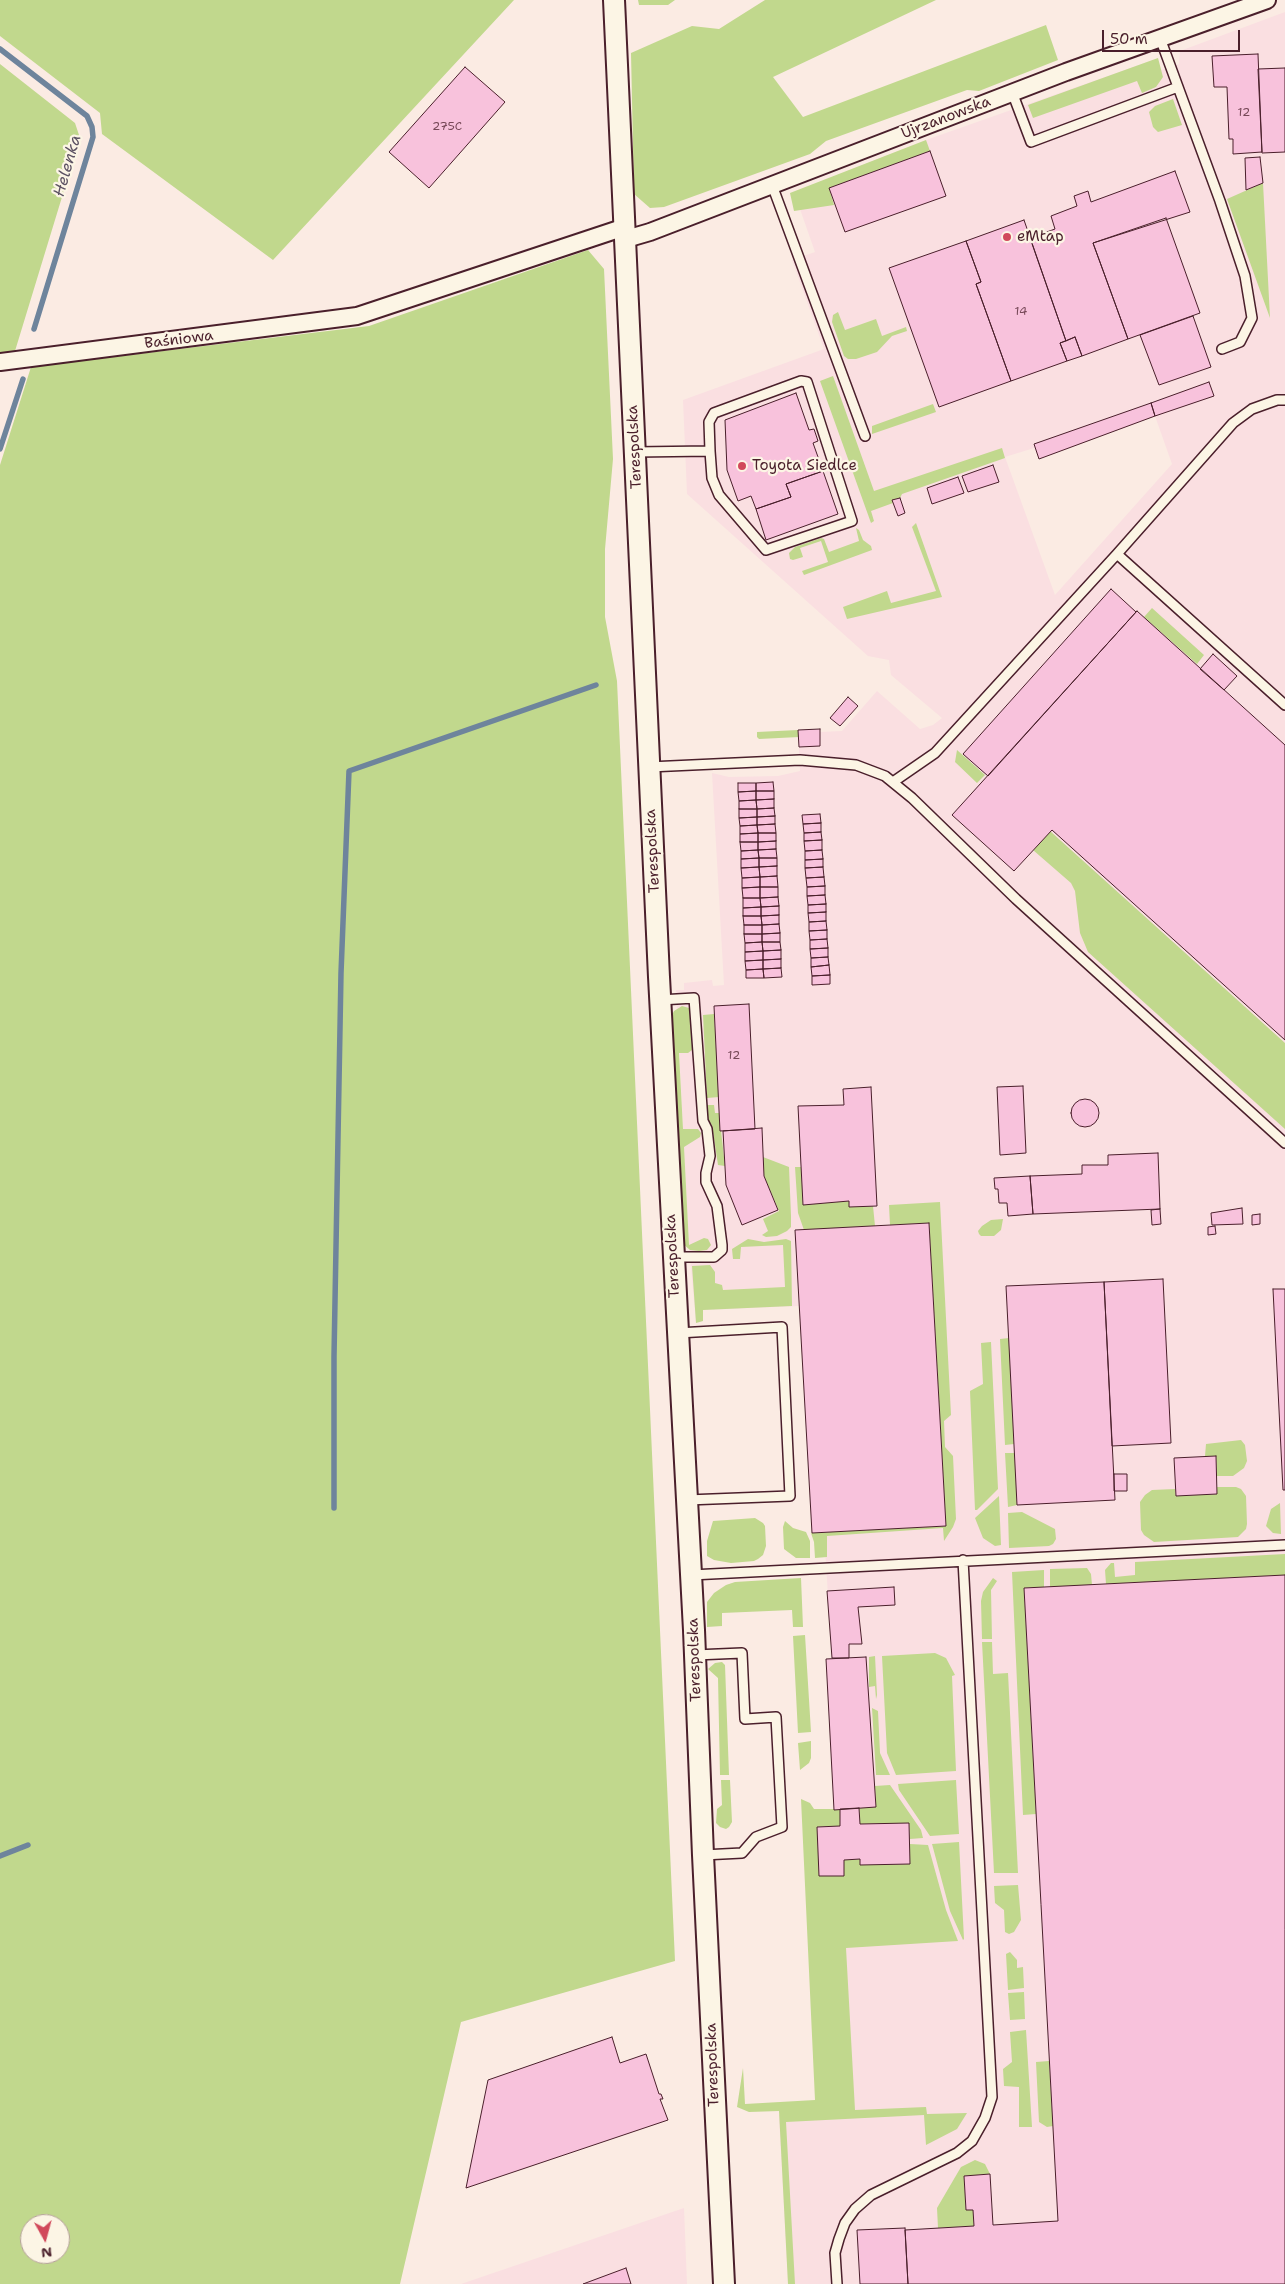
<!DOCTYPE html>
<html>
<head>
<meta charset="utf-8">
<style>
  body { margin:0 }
  #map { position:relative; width:1285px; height:2284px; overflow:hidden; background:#fbebe3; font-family:"Shantell Sans",sans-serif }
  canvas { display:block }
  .north { position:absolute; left:20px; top:2214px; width:50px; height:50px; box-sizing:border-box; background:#fcf5e5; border:1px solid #b59f9b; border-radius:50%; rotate:173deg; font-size:14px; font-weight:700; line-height:20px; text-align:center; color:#4a1f2b }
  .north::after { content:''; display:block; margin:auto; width:18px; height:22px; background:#d1495b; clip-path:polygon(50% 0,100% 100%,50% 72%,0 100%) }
  .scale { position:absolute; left:1102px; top:30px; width:138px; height:22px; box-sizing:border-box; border:2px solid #4a1f2b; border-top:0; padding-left:6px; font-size:15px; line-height:18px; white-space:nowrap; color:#4a1f2b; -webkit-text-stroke:4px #fcf5e5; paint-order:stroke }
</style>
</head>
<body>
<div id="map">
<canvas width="1285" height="2284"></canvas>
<div class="north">N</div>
<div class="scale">50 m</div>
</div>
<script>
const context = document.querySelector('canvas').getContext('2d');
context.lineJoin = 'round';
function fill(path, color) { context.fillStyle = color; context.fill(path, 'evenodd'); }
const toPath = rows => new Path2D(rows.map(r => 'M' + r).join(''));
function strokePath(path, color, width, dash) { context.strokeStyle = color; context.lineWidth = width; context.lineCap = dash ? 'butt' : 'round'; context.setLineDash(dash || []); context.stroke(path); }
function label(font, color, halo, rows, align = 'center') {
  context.font = font + ' "Shantell Sans",sans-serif'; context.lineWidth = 4.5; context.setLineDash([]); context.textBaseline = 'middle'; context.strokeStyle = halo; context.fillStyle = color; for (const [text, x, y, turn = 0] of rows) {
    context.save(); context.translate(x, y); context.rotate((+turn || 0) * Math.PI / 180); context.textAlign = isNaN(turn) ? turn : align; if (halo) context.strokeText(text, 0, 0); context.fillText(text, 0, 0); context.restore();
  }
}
fill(toPath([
  [1285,12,1285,2284,788,2284,779,2115,849,2111,844,1876,819,1876,817,1827,840,1826,839,1809,834,1810,826,1659,832,1658,824,1533,946,1526,931,1222,796,1230,799,1306,703,1310,703,1321,696,1323,689,1246,676,990,684,990,684,983,712,980,713,986,724,985,712,773,729,777,778,776,800,771,798,730,820,732,842,731,877,691,920,729,933,725,942,718,891,675,889,660,868,656,687,494,683,400,824,349,792,260,815,252,794,192,926,140,1153,60,1161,70,1179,64,1180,51],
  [1155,416,1172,464,1055,595,1005,457,1034,448,1039,459],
  [684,2208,687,2284,461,2284]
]), '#fadfe1');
fill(toPath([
  [0,0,514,0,273,260,102,134,100,113,0,36],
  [638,0,675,0,668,5,639,5],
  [765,0,936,0,773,77,803,117,1046,25,1058,60,979,91,967,90,826,141,810,154,664,207,650,208,634,194,631,53,692,26,719,29],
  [1158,58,1163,77,1156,87,1142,93,1137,81,1033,118,1028,105],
  [0,64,75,123,80,138,15,351,0,353],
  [1173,99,1182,125,1158,132,1153,127,1149,112,1155,106],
  [926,140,930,151,829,188,834,205,794,211,790,193],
  [1263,183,1270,318,1227,199],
  [588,250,604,269,613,459,605,549,605,617,617,681,675,1961,461,2022,400,2284,0,2284,0,465,31,367,369,326],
  [30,2224,60,2224,60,2254,30,2254],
  [838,312,845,330,876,319,882,336,906,327,907,331,892,336,877,352,856,359,848,359,844,356,832,322,833,315],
  [833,376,874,491,1002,448,1005,458,902,494,900,498,893,500,893,503,871,511,874,521,871,523,820,381],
  [933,404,936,412,872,434,872,426],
  [916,523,942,597,847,619,843,607,887,591,891,603,936,591,912,527],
  [856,528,859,530,863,540,871,546,872,550,804,575,802,571,828,562,821,541,800,548,803,557,793,560,790,559,789,553,795,547,821,538,824,539,829,552,859,541],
  [1152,608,1204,655,1197,664,1144,617],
  [798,730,799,737,759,739,757,737,757,732],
  [957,750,985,775,977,783,955,762],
  [1050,831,1285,1043,1285,1129,1088,952,1080,933,1075,891,1071,883,1033,850],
  [682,1006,689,1008,691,1012,692,1050,688,1053,679,1053,683,1129,698,1129,701,1133,700,1137,684,1147,689,1245,704,1238,708,1239,711,1245,707,1250,699,1251,690,1250,682,1243,671,1017,674,1011],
  [714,1014,719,1097,707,1098,703,1015],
  [707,1105,714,1105,715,1113,719,1113,725,1166,718,1165,712,1125,708,1121],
  [763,1157,789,1167,791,1216,791,1227,787,1231,777,1236,766,1237,762,1235,768,1231,763,1219,779,1211,764,1176],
  [795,1167,801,1167,803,1205,849,1201,850,1207,873,1206,875,1226,804,1230,798,1213],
  [940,1202,951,1415,944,1421,945,1447,953,1456,956,1519,953,1527,944,1541,943,1528,827,1536,827,1557,815,1558,814,1542,811,1533,946,1526,929,1223,890,1225,889,1205],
  [1003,1219,1001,1230,994,1236,981,1236,979,1234,978,1231,982,1226,991,1220],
  [748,1239,764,1242,786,1239,791,1241,792,1306,703,1310,703,1321,696,1323,692,1266,710,1265,715,1272,715,1283,722,1285,723,1290,785,1287,783,1245,741,1247,740,1259,733,1259,732,1249],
  [1009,1338,1014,1444,1005,1445,1000,1339],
  [991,1342,998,1489,977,1510,975,1510,970,1391,983,1384,981,1343],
  [1241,1440,1245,1445,1247,1461,1244,1468,1233,1476,1217,1476,1216,1456,1205,1456,1206,1444],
  [1005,1453,1015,1453,1017,1505,1008,1507],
  [1217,1487,1236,1487,1241,1489,1246,1496,1247,1524,1246,1529,1238,1537,1154,1542,1144,1535,1141,1530,1140,1502,1145,1495,1152,1490,1175,1489,1176,1496,1217,1494],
  [999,1496,1001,1545,995,1546,983,1538,975,1518],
  [1280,1503,1281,1534,1273,1533,1266,1526,1271,1509],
  [1022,1512,1055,1529,1056,1539,1053,1544,1049,1546,1009,1548,1008,1513],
  [755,1518,763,1523,765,1526,766,1546,763,1555,758,1559,754,1561,731,1563,714,1560,707,1556,707,1541,713,1521],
  [785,1521,793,1528,806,1532,810,1541,810,1558,796,1558,784,1549,783,1527],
  [1285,1554,1285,1575,1106,1584,1105,1570,1111,1563,1114,1563,1115,1577,1135,1575,1135,1562],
  [1087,1568,1091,1574,1092,1585,1050,1587,1050,1569],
  [1044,1570,1044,1587,1024,1588,1036,1814,1023,1815,1012,1572],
  [801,1578,803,1627,793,1627,792,1610,722,1613,722,1626,707,1627,707,1602,714,1593,726,1585,735,1582],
  [993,1578,997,1581,991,1590,992,1639,982,1639,981,1601,983,1592],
  [805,1635,811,1732,798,1733,793,1636],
  [982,1642,992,1642,993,1674,1008,1673,1018,1873,994,1873],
  [935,1653,946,1658,955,1675,952,1676,956,1771,896,1775,887,1753,882,1656],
  [875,1656,877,1695,876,1699,875,1686,869,1687,869,1657],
  [722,1662,725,1665,729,1775,720,1775,718,1678,708,1669,715,1663],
  [872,1708,878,1711,880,1753,890,1775,876,1775],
  [811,1741,811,1758,809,1763,800,1770,798,1743],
  [721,1780,730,1780,732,1822,729,1827,726,1829,720,1827,716,1823,717,1809,722,1805],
  [956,1780,959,1834,930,1836,899,1790,898,1784],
  [890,1785,921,1830,923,1838,910,1839,909,1823,860,1824,859,1808,876,1807,875,1786],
  [801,1799,810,1803,814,1809,840,1809,840,1826,817,1827,820,1876,844,1876,844,1860,860,1859,860,1865,910,1864,910,1844,928,1845,946,1910,958,1941,846,1948,855,2110,926,2107,927,2114,967,2113,957,2129,926,2145,924,2115,786,2122,795,2284,788,2284,779,2111,749,2112,737,2107,743,2068,745,2104,815,2100],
  [959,1842,964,1939,963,1940,950,1911,932,1844],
  [1018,1885,1021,1920,1014,1932,1009,1934,1005,1932,1004,1910,995,1903,994,1886],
  [1010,1952,1017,1960,1017,1968,1023,1967,1024,1988,1008,1990,1006,1954],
  [1024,1992,1025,2019,1010,2020,1008,1993],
  [1026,2030,1032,2127,1019,2127,1019,2087,1004,2086,1003,2069,1012,2062,1010,2032],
  [1049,2061,1053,2126,1047,2127,1039,2122,1036,2062],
  [975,2160,985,2164,990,2174,964,2176,966,2210,973,2210,974,2226,938,2228,937,2208,961,2167]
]), '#c1d88d');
strokePath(toPath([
  [0,49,87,116,92,127,93,137,34,329],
  [0,449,23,379],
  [334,1508,334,1356,341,973,349,771,596,685],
  [0,1856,28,1845]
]), '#6e849c', 5.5);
const building = toPath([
  [1258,54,1262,152,1233,154,1233,139,1229,139,1227,87,1214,87,1212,56,1258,54],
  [465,67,505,102,429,188,389,152,465,67],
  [1285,68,1285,152,1262,153,1258,69,1285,68],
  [930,151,946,196,845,232,829,188,930,151],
  [1260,157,1263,183,1246,190,1245,158,1260,157],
  [1175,171,1190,212,1093,243,1128,339,1082,356,1075,337,1066,341,1030,238,1055,229,1051,216,1077,206,1074,196,1088,191,1091,202,1175,171],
  [1166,218,1200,313,1128,339,1093,243,1166,218],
  [1024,220,1066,341,1060,343,1067,361,1011,381,976,284,981,282,966,241,1024,220],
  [966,241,981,282,976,284,1011,381,939,407,889,268,966,241],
  [1193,316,1211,367,1159,385,1140,335,1193,316],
  [1075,337,1082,356,1067,361,1060,343,1075,337],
  [1209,382,1214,396,1155,416,1151,403,1209,382],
  [796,393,809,430,814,429,818,441,813,443,823,471,786,484,791,497,756,509,751,496,738,501,727,470,725,420,796,393],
  [1151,403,1155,416,1039,459,1034,444,1151,403],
  [993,465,999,482,968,492,962,476,993,465],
  [823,471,838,514,766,540,756,509,791,497,786,484,823,471],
  [958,477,964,493,932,504,927,488,958,477],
  [900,498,905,513,898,516,892,500,900,498],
  [1111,589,1136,612,988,776,963,754,1111,589],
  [1137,611,1285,745,1285,1040,1052,830,1014,871,952,815,1137,611],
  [1213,654,1237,676,1224,690,1200,669,1213,654],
  [848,697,858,706,840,726,830,718,848,697],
  [820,729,820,746,799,747,798,730,820,729],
  [773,782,774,791,756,791,756,783,773,782],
  [738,783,756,783,756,791,738,792,738,783],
  [756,791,774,791,774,799,756,800,756,791],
  [756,791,756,800,739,801,738,792,756,791],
  [774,799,774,808,757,809,756,800,774,799],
  [756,800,757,809,739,809,739,801,756,800],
  [774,808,775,816,757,817,757,809,774,808],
  [739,809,757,809,757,817,739,818,739,809],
  [820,814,821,823,803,824,802,815,820,814],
  [775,816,775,824,757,825,757,817,775,816],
  [757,817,757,825,740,826,739,818,757,817],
  [821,823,821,832,804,833,803,824,821,823],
  [775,824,776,833,758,833,757,825,775,824],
  [757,825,758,833,740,834,740,826,757,825],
  [821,832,822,840,804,841,804,833,821,832],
  [758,833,776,833,776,841,758,842,758,833],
  [758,833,758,842,740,842,740,834,758,833],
  [822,840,822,850,805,851,804,841,822,840],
  [776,841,776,849,758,850,758,842,776,841],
  [740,842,758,842,758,850,741,851,740,842],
  [776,849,777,858,759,858,758,850,776,849],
  [758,850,759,858,741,859,741,851,758,850],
  [822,850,823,859,805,860,805,851,822,850],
  [759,858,777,858,777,866,759,867,759,858],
  [759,858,759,867,741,868,741,859,759,858],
  [823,859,823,867,805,868,805,860,823,859],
  [777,866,777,876,760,877,759,867,777,866],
  [759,867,760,877,742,878,741,868,759,867],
  [823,867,824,877,806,878,805,868,823,867],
  [777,876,778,887,760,887,760,877,777,876],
  [760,877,760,887,742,888,742,878,760,877],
  [824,877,825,886,807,887,806,878,824,877],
  [825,886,825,895,807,896,807,887,825,886],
  [760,887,778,887,778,897,760,898,760,887],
  [760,887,760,898,743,898,742,888,760,887],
  [825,895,826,904,808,905,807,896,825,895],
  [778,897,779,906,761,907,760,898,778,897],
  [743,898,760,898,761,907,743,908,743,898],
  [826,904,826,912,808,913,808,905,826,904],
  [779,906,779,915,761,916,761,907,779,906],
  [761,907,761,916,743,916,743,908,761,907],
  [826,912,826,921,809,922,808,913,826,912],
  [779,915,779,924,762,925,761,916,779,915],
  [743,916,761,916,762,925,744,925,743,916],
  [826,921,827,930,809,931,809,922,826,921],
  [779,924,780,933,762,934,762,925,779,924],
  [744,925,762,925,762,934,744,934,744,925],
  [827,930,827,939,810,940,809,931,827,930],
  [780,933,780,942,762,942,762,934,780,933],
  [744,934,762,934,762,942,745,943,744,934],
  [827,939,828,948,810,949,810,940,827,939],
  [762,942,780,942,781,950,763,951,762,942],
  [762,942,763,951,745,952,745,943,762,942],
  [828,948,828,957,811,958,810,949,828,948],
  [781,950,781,959,763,960,763,951,781,950],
  [763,951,763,960,745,961,745,952,763,951],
  [828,957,829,965,811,967,811,958,828,957],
  [781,959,781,968,763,969,763,960,781,959],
  [763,960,763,969,746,970,745,961,763,960],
  [829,965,830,975,812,976,811,967,829,965],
  [781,968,782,977,764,978,763,969,781,968],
  [763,969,764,978,746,978,746,970,763,969],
  [830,975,830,984,812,985,812,976,830,975],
  [749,1004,755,1129,720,1131,714,1006,749,1004],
  [1023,1086,1026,1153,1000,1155,997,1087,1023,1086],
  [871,1087,877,1206,849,1207,849,1201,803,1205,798,1106,844,1105,843,1089,871,1087],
  '1071 1113a14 14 0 1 1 28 0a14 14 0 1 1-28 0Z',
  [762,1128,764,1176,778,1210,742,1225,726,1185,723,1131,762,1128],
  [1158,1153,1160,1209,1033,1214,1030,1176,1082,1174,1082,1165,1108,1165,1108,1155,1158,1153],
  [1030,1176,1033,1214,1008,1216,1007,1203,999,1203,998,1189,995,1189,994,1178,1030,1176],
  [1242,1208,1243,1224,1212,1225,1211,1213,1242,1208],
  [1160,1209,1161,1224,1152,1225,1151,1210,1160,1209],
  [1260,1214,1260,1224,1252,1225,1252,1215,1260,1214],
  [929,1223,946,1526,812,1533,795,1230,929,1223],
  [1215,1226,1216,1234,1208,1235,1208,1227,1215,1226],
  [1163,1279,1171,1443,1112,1446,1104,1282,1163,1279],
  [1104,1282,1115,1500,1017,1505,1006,1286,1104,1282],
  [1273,1289,1285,1289,1285,1490,1283,1490,1273,1289],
  [1216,1456,1217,1494,1176,1496,1174,1458,1216,1456],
  [1114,1474,1127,1474,1127,1491,1114,1491,1114,1474],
  [1285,1575,1285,2284,908,2284,905,2230,974,2226,973,2210,966,2210,964,2176,990,2174,993,2225,1058,2221,1024,1588,1285,1575],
  [894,1587,895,1605,858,1607,862,1644,849,1644,849,1658,832,1658,827,1591,894,1587],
  [866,1657,876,1807,834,1810,826,1659,866,1657],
  [859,1808,860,1824,909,1823,910,1864,860,1865,860,1859,844,1860,844,1876,819,1876,817,1827,840,1826,840,1809,859,1808],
  [612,2037,620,2063,646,2054,659,2094,661,2094,663,2099,660,2099,668,2120,466,2188,488,2080,612,2037],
  [905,2228,908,2284,860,2284,857,2230,905,2228],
  [626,2268,631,2284,583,2284,626,2268]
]);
fill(building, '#f8c2dc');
strokePath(building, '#4a1f2b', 1);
const service = toPath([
  [1160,38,1220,201,1245,276,1252,318,1240,342,1222,349],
  [1012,92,1031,142,1178,87],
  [772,185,865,436],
  [635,452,710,451,712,478,719,495,766,550,852,521,807,382,801,381,714,413,709,422,710,451],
  [1117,554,1285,705],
  [649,767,800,760,856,765,885,776,912,798,1016,899,1285,1143],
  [893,782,935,753,1117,554,1233,423,1252,409,1277,400,1285,400],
  [660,1000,694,998,703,1121,707,1129,710,1156,706,1173,706,1182,717,1206,722,1245,722,1250,714,1257,674,1257],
  [678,1333,782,1327,790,1496,687,1500],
  [691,1575,1285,1545],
  [695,1655,742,1653,745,1719,776,1717,782,1827,756,1837,742,1853,703,1855],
  [837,2284,835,2253,839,2239,845,2223,855,2209,871,2195,957,2153,972,2141,985,2118,992,2097,963,1560]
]);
const minor = toPath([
  [626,239,650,232,1066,72,1267,0],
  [0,362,357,316,625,227]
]);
const tertiary = toPath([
  [614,0,659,977,694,1630,703,1855,724,2284]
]);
strokePath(service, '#4a1f2b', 12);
strokePath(minor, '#4a1f2b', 20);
strokePath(tertiary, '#4a1f2b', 24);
strokePath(service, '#fcf5e5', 9);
strokePath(minor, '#fcf5e5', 16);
strokePath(tertiary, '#fcf5e5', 20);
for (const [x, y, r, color] of [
  [1007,237,5,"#d1495b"],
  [742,466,5,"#d1495b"]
]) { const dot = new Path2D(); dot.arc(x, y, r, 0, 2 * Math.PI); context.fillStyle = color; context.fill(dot); strokePath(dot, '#fcf5e5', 2); }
label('12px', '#764857', null, [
  ["12",1244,113],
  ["275C",447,127],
  ["14",1021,312],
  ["12",734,1056]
]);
label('15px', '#4a1f2b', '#fcf5e5', [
  ["Ujrzanowska",946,118,-21],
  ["Baśniowa",179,340,-7],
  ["Terespolska",635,447,-93],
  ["Terespolska",653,851,-93],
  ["Terespolska",673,1256,-93],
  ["Terespolska",695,1660,-92],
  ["Terespolska",713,2065,-92]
]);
label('15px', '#4a1f2b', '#fcf5e5', [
  ["eMtap",1017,237],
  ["Toyota Siedlce",752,466]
], 'left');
label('italic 16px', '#5c5263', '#fcf5e5', [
  ["Helenka",68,166,-74]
]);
</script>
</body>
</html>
